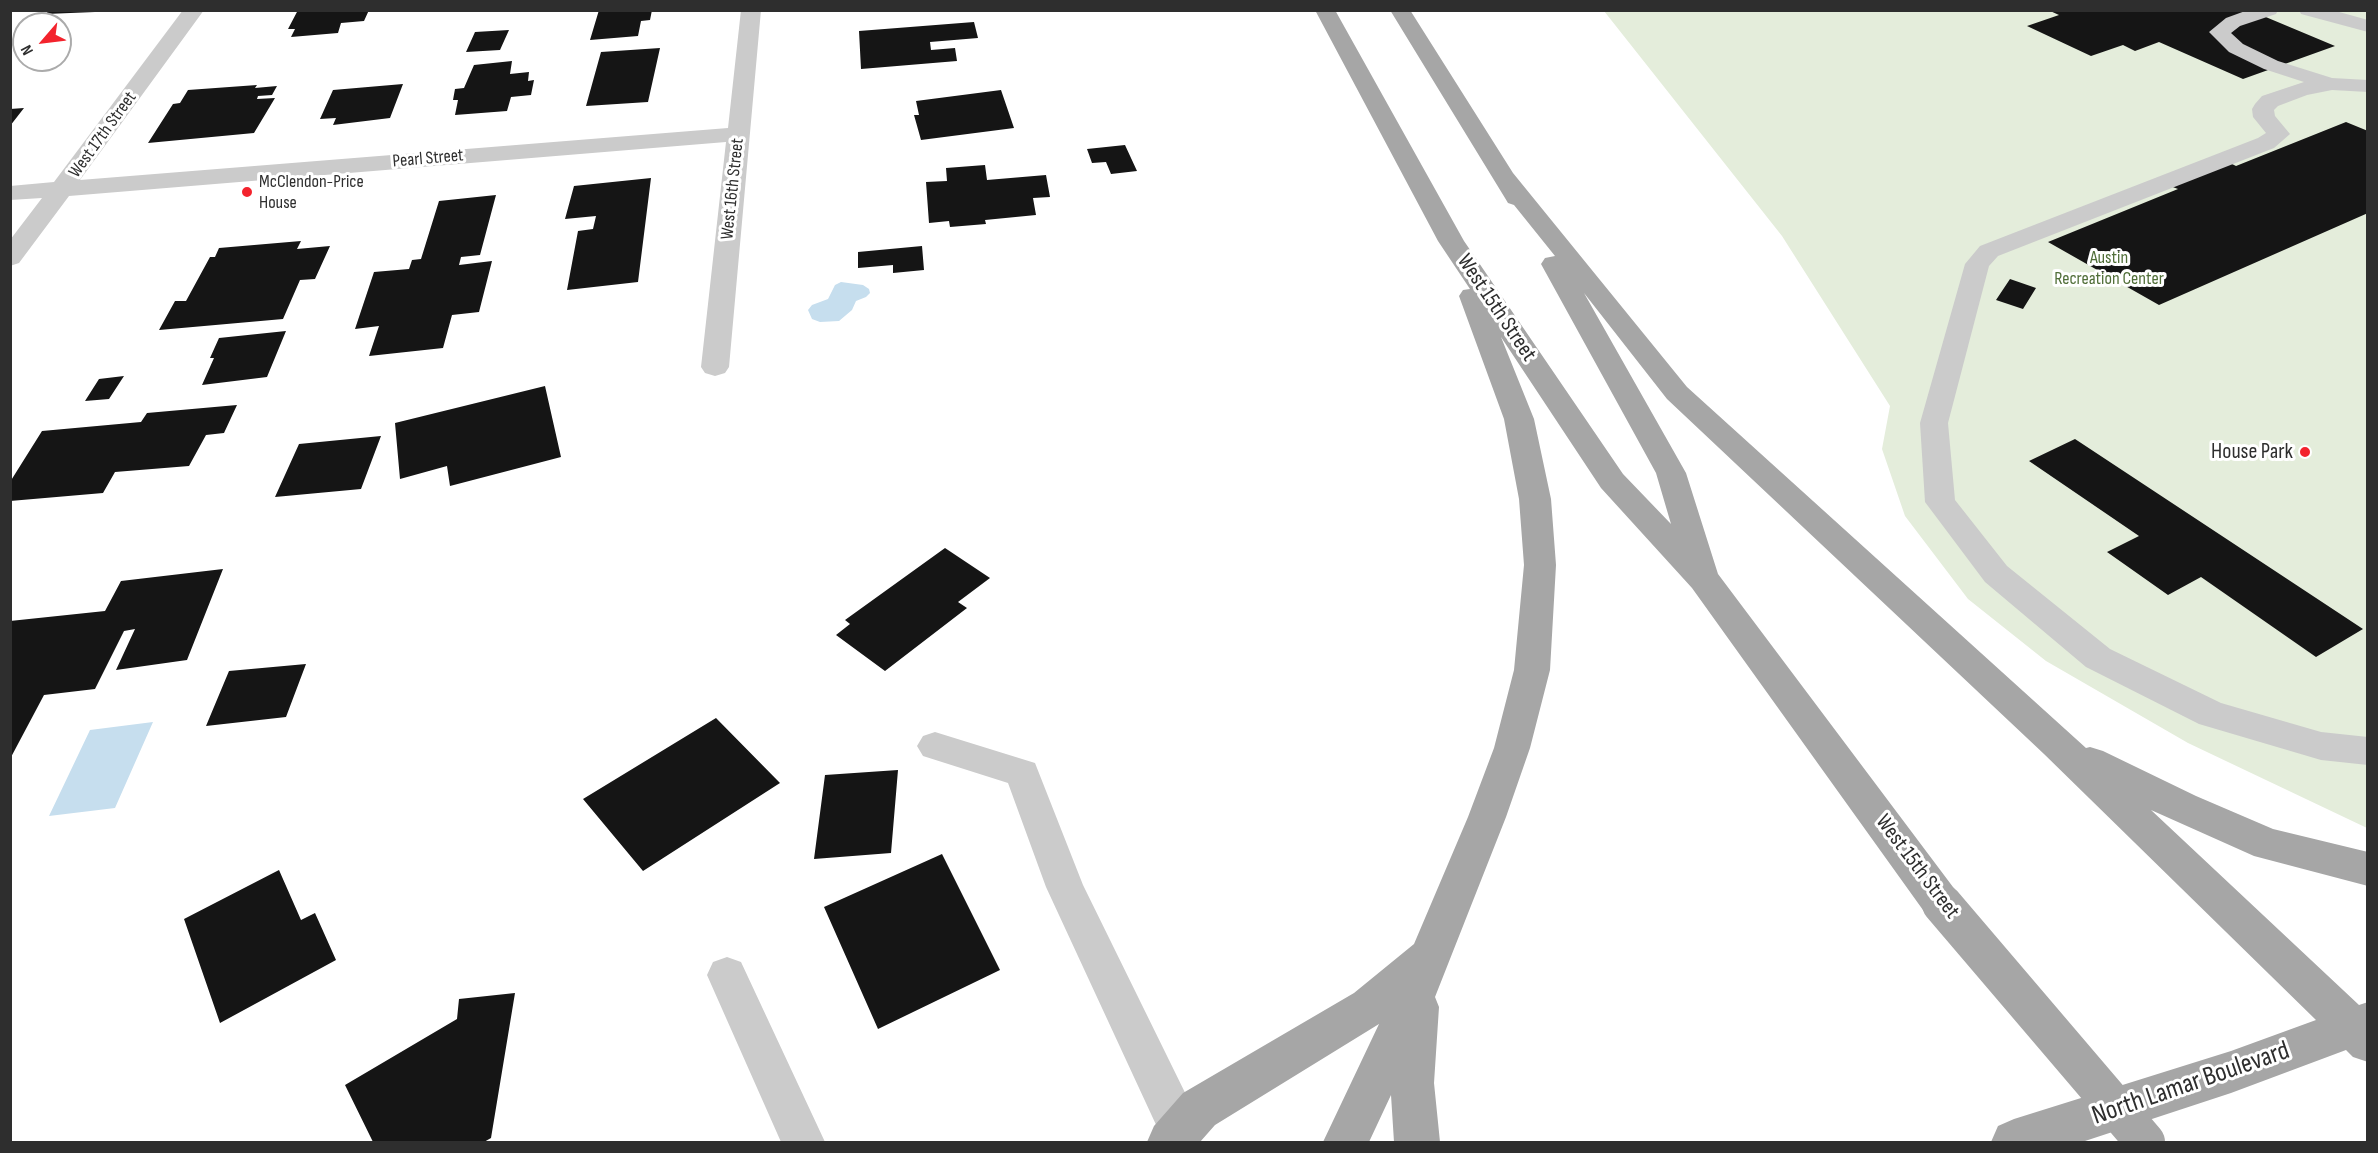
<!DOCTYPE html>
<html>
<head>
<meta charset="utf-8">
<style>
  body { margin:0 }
  #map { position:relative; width:2378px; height:1153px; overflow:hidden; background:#fff; font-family:"Sofia Sans Condensed",sans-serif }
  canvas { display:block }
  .frame { position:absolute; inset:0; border:12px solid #2e2e2e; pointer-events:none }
  .north { position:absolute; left:12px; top:12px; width:60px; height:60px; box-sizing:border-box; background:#fff; border:2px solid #ababab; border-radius:50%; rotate:242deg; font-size:16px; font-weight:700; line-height:24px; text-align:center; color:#2e2e2e }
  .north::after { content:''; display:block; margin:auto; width:21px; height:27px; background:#f3232d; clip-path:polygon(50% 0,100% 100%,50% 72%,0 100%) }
</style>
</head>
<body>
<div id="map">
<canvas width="2378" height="1153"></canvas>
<div class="frame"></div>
<div class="north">N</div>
</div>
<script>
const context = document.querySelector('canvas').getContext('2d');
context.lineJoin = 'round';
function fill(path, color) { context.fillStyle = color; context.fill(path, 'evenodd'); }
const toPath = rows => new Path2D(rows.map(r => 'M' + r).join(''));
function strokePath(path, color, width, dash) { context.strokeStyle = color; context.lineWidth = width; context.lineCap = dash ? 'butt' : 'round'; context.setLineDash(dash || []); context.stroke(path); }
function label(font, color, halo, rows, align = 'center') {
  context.font = font + ' "Sofia Sans Condensed",sans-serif'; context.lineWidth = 6; context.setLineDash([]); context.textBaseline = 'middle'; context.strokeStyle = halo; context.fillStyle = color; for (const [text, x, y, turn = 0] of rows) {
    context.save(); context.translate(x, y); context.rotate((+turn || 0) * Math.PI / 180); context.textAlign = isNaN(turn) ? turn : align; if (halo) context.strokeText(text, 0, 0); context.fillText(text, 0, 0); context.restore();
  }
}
fill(toPath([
  [1604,11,2367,11,2367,828,2188,743,2046,661,1968,599,1905,516,1882,449,1890,406,1782,236]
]), '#e4eddb');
fill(toPath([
  [841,282,863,285,869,289,870,293,866,297,856,301,852,310,839,321,820,322,812,319,808,310,812,305,828,299,835,285],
  [153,722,115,808,49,816,90,730]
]), '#c6deee');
fill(toPath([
  [49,10,95,10,95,12,46,14],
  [298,10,369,10,364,21,341,23,338,33,291,37,295,29,288,29],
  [599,10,652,10,650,20,641,21,638,36,590,40],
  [2048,10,2249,10,2335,46,2243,79,2159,42,2135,51,2123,45,2091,56,2027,26,2059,15],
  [974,22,978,38,930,42,931,50,955,48,957,61,861,69,859,31],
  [509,30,500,50,466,52,475,32],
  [660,48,648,102,586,106,601,52],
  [512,61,510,74,529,72,528,81,534,80,531,95,511,97,507,111,455,115,458,100,453,100,455,89,464,88,474,65],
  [403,84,390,118,333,125,336,118,320,119,333,90],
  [257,85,255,88,277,86,272,95,258,96,257,99,275,98,254,133,148,143,173,104,180,103,188,90],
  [1001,90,1014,128,921,140,914,115,919,115,916,101],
  [24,108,10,126,10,109],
  [2346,122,2368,131,2368,213,2159,305,2048,242,2178,189,2170,186,2228,162,2236,166],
  [1125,145,1137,171,1111,174,1106,162,1092,163,1087,149],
  [985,165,987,180,1046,175,1050,197,1033,198,1036,215,985,220,986,224,950,227,949,221,929,223,926,182,947,181,946,168],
  [651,178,638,282,567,290,578,231,593,229,596,216,565,219,574,186],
  [496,195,480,255,461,257,459,265,492,261,479,312,452,315,443,348,369,356,379,326,355,329,374,272,409,269,412,260,421,259,439,201],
  [301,241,297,249,330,246,315,279,300,280,283,319,159,330,175,301,186,301,210,257,215,257,219,248],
  [922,246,924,270,893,273,893,265,858,268,858,252],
  [2010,279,2036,288,2023,309,1996,300],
  [286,331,267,377,202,385,214,358,210,358,219,338],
  [124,376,109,399,85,401,99,379],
  [545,386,561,457,450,486,447,466,400,479,395,423],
  [237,405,224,433,206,435,189,466,115,472,103,493,10,501,10,482,42,431,141,422,147,413],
  [381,436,361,489,275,497,299,444],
  [2075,439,2363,629,2316,657,2201,577,2168,595,2107,552,2139,536,2029,461],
  [945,548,990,578,958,602,967,608,885,671,836,635,850,624,845,620],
  [223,569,187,660,116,670,135,629,124,631,95,689,44,695,10,759,10,621,105,611,121,581],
  [306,664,286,717,206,726,229,671],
  [716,718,780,783,643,871,583,799],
  [898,770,891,853,814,859,825,775],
  [942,854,1000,970,878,1029,824,907],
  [279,870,301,920,315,913,336,960,220,1023,184,919],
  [515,993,491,1138,484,1142,373,1142,345,1085,457,1019,459,999]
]), '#151515');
fill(toPath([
  [2248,10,2278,10,2276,14,2240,26,2231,33,2243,44,2278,61,2332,78,2368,80,2368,92,2332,90,2307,95,2278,106,2274,110,2275,116,2290,134,2274,148,1998,256,1989,266,1948,423,1955,500,2007,566,2110,649,2221,703,2321,732,2368,737,2368,765,2321,760,2199,724,2086,667,1985,582,1925,502,1920,423,1965,264,1980,246,2258,138,2266,133,2253,117,2252,109,2255,104,2262,96,2304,82,2264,69,2229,52,2209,32,2226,18,2248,10],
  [2299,10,2332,10,2368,20,2368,32,2301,14,2299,10],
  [935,732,1035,763,1083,885,1196,1115,1203,1130,1197,1142,1164,1142,1046,887,1008,783,923,756,917,746,923,736,935,732],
  [727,957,741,962,825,1142,781,1142,707,975,713,962,727,957]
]), '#cbcbcb');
fill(toPath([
  [183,10,204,10,80,180,728,128,741,10,761,10,729,367,725,373,715,376,705,373,701,367,726,142,69,196,19,263,10,266,10,240,42,198,10,200,10,186,54,182,183,10]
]), '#cbcbcb');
fill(toPath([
  [1315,10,1335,10,1464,241,1623,474,1671,524,1656,473,1541,264,1545,258,1555,256,1514,205,1508,203,1505,198,1390,10,1410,10,1513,173,1687,387,2086,748,2090,747,2103,751,2196,796,2273,829,2368,852,2368,886,2254,856,2151,810,2359,1005,2368,1002,2368,1062,2353,1057,2346,1050,2231,1093,2082,1142,1991,1142,1998,1126,2014,1119,2231,1051,2316,1020,2044,754,1667,399,1584,293,1686,473,1718,574,1956,891,1962,904,1956,917,1942,922,1928,917,1692,588,1601,488,1501,337,1534,419,1551,499,1556,565,1550,670,1530,748,1506,817,1435,997,1439,1007,1434,1083,1440,1142,1394,1142,1391,1095,1369,1142,1323,1142,1379,1024,1215,1125,1200,1142,1147,1142,1154,1126,1183,1093,1354,993,1414,944,1468,817,1494,748,1514,670,1524,565,1519,499,1504,419,1459,296,1463,290,1470,289,1438,241,1315,10]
]), '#a6a6a6');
strokePath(toPath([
  [1942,904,2145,1142]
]), '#a6a6a6', 40);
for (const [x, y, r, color] of [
  [247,192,6,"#f3232d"],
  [2305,452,6,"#f3232d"]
]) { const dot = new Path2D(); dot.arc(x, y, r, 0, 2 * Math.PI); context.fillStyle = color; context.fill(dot); strokePath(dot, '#fff', 2); }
label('18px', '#2e2e2e', '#fff', [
  ["West 17th Street",103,135,-54],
  ["Pearl Street",428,159,-5],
  ["West 16th Street",733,189,-84]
]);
label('18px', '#2e2e2e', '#fff', [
  ["McClendon-Price",259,182],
  ["House",259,203]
], 'left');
label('18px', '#506e38', '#fff', [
  ["Austin",2109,258],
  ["Recreation Center",2109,279]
]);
label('22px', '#2e2e2e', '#fff', [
  ["West 15th Street",1496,308,56],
  ["West 15th Street",1917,867,53]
]);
label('22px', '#2e2e2e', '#fff', [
  ["House Park",2293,452]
], 'right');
label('27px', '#2e2e2e', '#fff', [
  ["North Lamar Boulevard",2191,1084,-19]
]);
</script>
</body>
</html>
